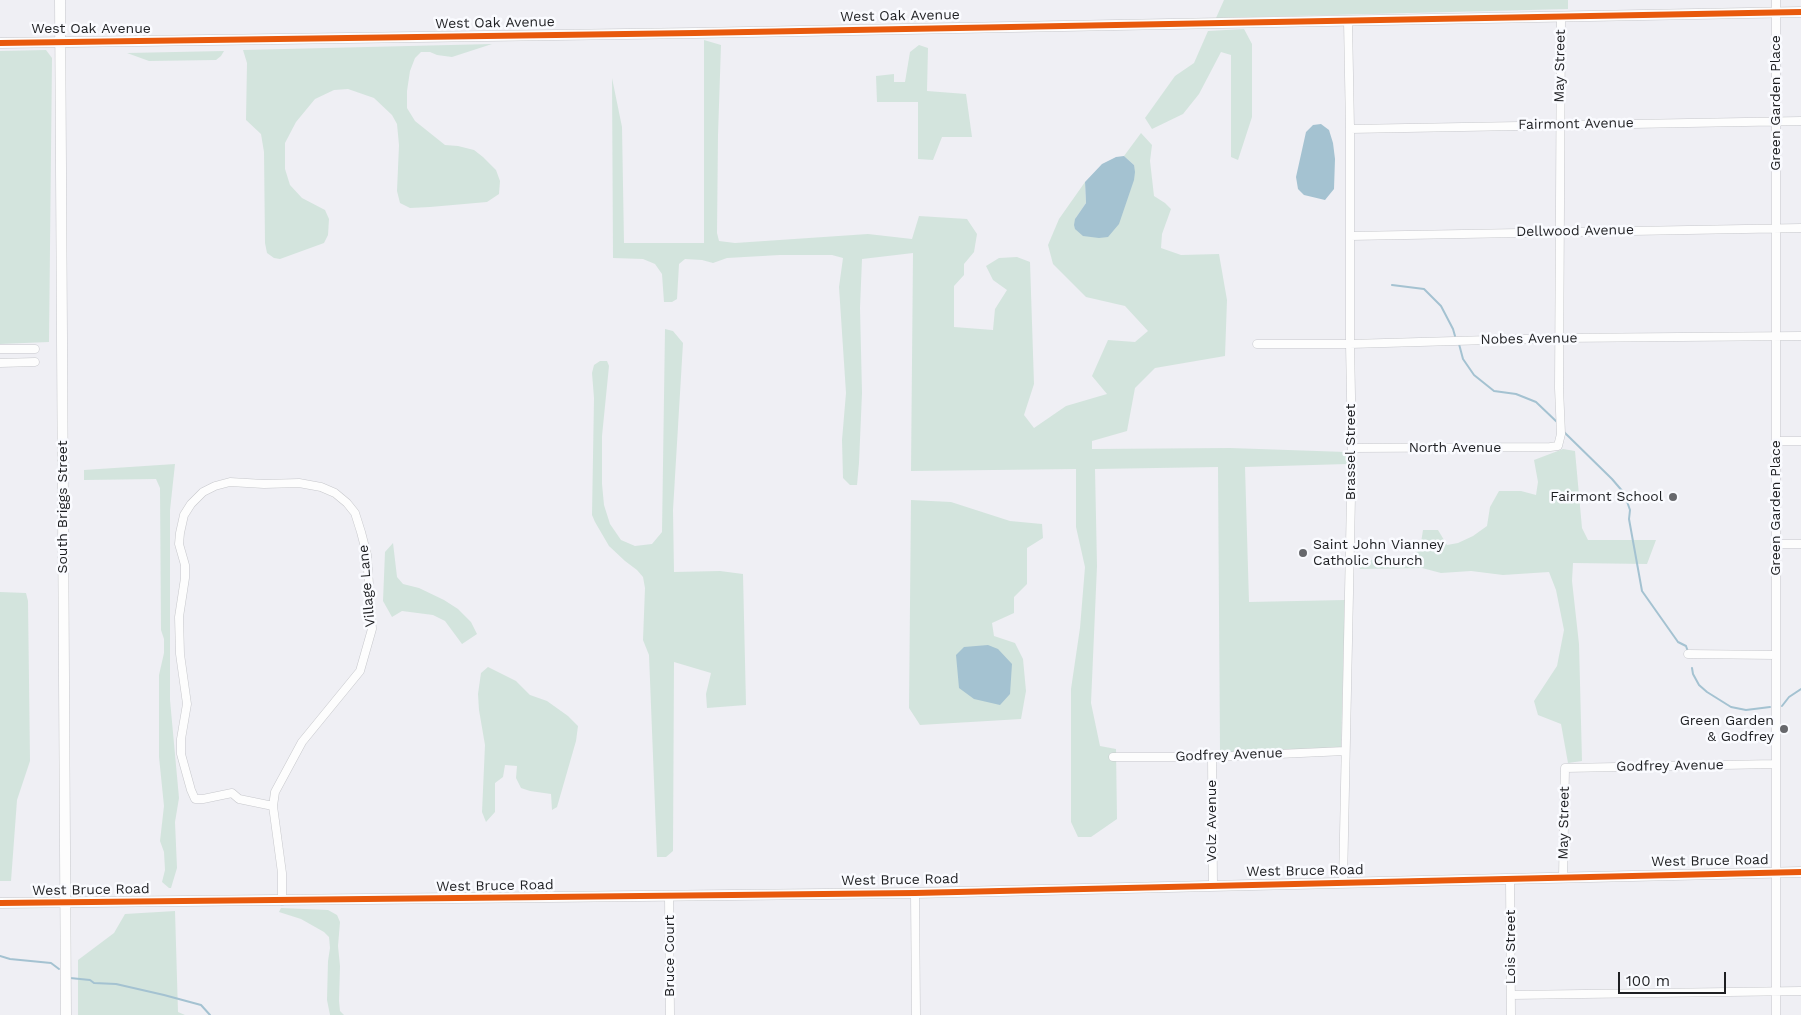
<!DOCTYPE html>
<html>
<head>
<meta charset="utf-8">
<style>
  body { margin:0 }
  #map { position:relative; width:1801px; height:1015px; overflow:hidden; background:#efeff4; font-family:"Work Sans",sans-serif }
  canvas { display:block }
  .scale { position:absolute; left:1618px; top:972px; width:108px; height:22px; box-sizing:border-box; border:2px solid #1e1f22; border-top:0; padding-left:6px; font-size:15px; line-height:18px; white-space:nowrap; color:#1e1f22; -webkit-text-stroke:4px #fafbff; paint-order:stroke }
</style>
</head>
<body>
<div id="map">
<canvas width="1801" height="1015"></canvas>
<div class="scale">100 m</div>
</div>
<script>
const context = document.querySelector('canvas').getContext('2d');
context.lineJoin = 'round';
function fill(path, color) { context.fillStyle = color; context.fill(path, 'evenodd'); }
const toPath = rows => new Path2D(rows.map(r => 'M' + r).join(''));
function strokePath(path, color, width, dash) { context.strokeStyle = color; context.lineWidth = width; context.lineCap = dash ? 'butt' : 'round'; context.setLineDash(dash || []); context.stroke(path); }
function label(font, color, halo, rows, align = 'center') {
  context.font = font + ' "Work Sans",sans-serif'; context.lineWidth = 5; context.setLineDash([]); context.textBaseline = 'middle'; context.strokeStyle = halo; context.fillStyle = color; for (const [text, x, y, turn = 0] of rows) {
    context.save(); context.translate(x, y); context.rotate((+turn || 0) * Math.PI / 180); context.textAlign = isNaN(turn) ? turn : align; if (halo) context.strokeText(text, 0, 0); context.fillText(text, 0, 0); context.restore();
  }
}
fill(toPath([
  [1224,0,1568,0,1568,9,1216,18],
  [1244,29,1252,44,1252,117,1238,160,1231,157,1231,55,1221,52,1199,94,1183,114,1152,129,1145,118,1175,76,1194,63,1208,31],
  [704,40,721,45,718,135,717,233,719,241,735,243,868,234,912,239,919,216,967,219,977,234,974,252,964,264,964,275,954,286,954,327,993,330,995,309,1007,290,993,280,986,266,999,258,1017,257,1030,262,1034,384,1024,415,1034,428,1066,406,1107,394,1092,376,1108,340,1135,342,1148,331,1125,306,1086,297,1053,264,1048,245,1059,219,1085,182,1086,203,1075,219,1134,165,1124,156,1141,133,1152,145,1150,161,1154,196,1165,203,1171,209,1162,234,1161,248,1181,255,1219,254,1227,300,1225,356,1155,368,1135,388,1127,431,1092,441,1092,449,1230,448,1346,452,1347,464,1245,467,1249,602,1345,600,1341,749,1220,753,1218,467,1095,469,1097,566,1091,703,1100,746,1116,749,1117,819,1091,837,1078,837,1071,822,1071,689,1080,628,1085,567,1076,527,1076,469,911,471,913,253,862,259,860,308,862,393,859,463,857,485,850,485,843,478,842,440,846,393,839,287,843,258,832,255,780,255,727,258,713,263,702,260,685,259,679,264,677,299,672,302,664,302,662,274,655,264,643,259,613,258,612,78,622,127,624,243,704,243],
  [492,44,452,57,437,55,430,52,421,52,415,58,410,71,407,91,407,108,415,121,445,145,458,146,474,150,483,157,496,170,500,181,499,194,487,202,430,207,410,208,400,203,397,191,399,145,397,124,392,115,374,98,348,89,334,90,315,99,296,122,285,143,285,169,290,185,302,198,325,210,329,219,328,235,324,243,280,259,274,258,267,253,265,243,264,152,261,134,246,120,247,63,243,50],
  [919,45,928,48,927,91,966,94,972,137,942,137,933,160,918,159,918,102,877,102,876,76,894,74,894,82,905,82,910,52],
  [46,50,52,58,49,342,0,344,0,51],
  [224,51,221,56,216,60,149,61,127,53],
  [665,329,673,331,683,343,673,510,674,572,720,571,743,574,746,705,707,708,706,694,711,673,674,662,673,851,666,857,657,857,649,655,643,640,645,588,643,577,637,570,625,561,609,546,595,522,592,515,594,398,592,373,594,365,600,361,607,361,609,366,602,436,602,484,604,505,610,524,621,540,635,546,652,544,662,532],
  [1563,449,1575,451,1582,528,1588,540,1656,540,1647,564,1573,563,1572,581,1579,644,1582,761,1568,763,1561,724,1538,715,1534,701,1557,666,1564,630,1556,590,1549,572,1503,575,1471,571,1441,573,1422,568,1360,569,1356,561,1412,557,1420,549,1423,530,1438,530,1447,545,1458,543,1473,536,1487,526,1490,507,1499,491,1521,491,1536,495,1538,482,1534,460],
  [175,464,170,510,170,700,179,798,175,822,177,868,171,888,169,888,162,882,165,870,164,852,160,841,164,806,159,757,159,675,164,653,164,639,161,630,160,488,156,479,84,480,84,470],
  [911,500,951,502,1010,521,1042,524,1043,538,1027,548,1027,584,1014,597,1014,613,992,623,994,636,1015,643,1023,659,1026,691,1021,719,920,725,909,708],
  [393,543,397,577,403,584,419,588,444,600,458,609,471,622,477,634,462,644,445,621,433,615,402,611,392,617,383,601,385,552],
  [0,592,26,593,28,601,30,761,17,800,11,881,0,881],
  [488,667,516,681,530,695,547,701,568,716,578,726,576,741,557,807,552,810,551,794,530,791,521,788,516,778,517,766,505,765,503,777,495,783,495,812,486,822,482,812,485,745,479,710,478,694,481,673],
  [281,908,328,910,337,915,340,922,338,946,340,966,339,1001,340,1011,344,1015,330,1015,327,1000,328,961,330,948,329,937,324,932,301,919,279,912],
  [175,911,178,1012,185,1015,78,1015,78,960,114,933,125,914]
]), '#d3e4dd');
fill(toPath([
  [1321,124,1329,130,1333,143,1335,159,1334,189,1325,200,1304,195,1298,189,1296,177,1306,132,1313,125],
  [1124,156,1134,165,1135,172,1134,180,1119,224,1108,237,1099,238,1083,236,1075,229,1074,225,1075,219,1086,203,1085,182,1102,164,1116,157],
  [988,645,998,649,1012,664,1010,694,1000,705,974,699,959,688,956,655,964,647]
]), '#a4c2d1');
strokePath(toPath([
  [1392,285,1424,289,1441,306,1453,329,1455,336],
  [1459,344,1463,359,1474,375,1494,391,1516,394,1536,402,1558,423],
  [1563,431,1612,479,1624,493,1630,510,1629,519,1642,591,1678,642,1686,646,1688,652],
  [1692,668,1693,674,1699,685,1707,692,1731,707,1746,710,1770,707],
  [1782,706,1789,697,1801,689],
  [0,956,10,959,51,963,59,969],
  [70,978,90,980,94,983,116,984,164,995,201,1005,210,1015]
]), '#a4c2d1', 2);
const minor = toPath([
  [1776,0,1776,1015],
  [1350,129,1801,121],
  [1350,236,1801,228],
  [1257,344,1350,344,1559,338,1801,336],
  [0,349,35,349],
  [0,363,35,362],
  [1776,441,1801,441],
  [1352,448,1550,447,1558,446,1561,434,1559,388,1561,17],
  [1775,544,1801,544],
  [1688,654,1776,655],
  [1113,757,1212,757,1345,751],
  [1212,757,1213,886],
  [273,806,239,799,232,793,203,799,195,799,191,790,181,754,181,739,187,704,180,654,179,617,185,578,185,565,179,544,180,533,184,515,191,504,203,492,215,486,230,482,264,484,299,483,321,487,335,493,347,503,355,513,361,532,367,555,372,629,360,671,302,742,275,792,273,806,282,873,282,901],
  [1563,877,1565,768,1775,764],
  [1510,879,1511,1015],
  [1343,883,1352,448,1350,344,1350,129,1348,21],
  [915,893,916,1015],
  [669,896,670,1015],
  [1511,995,1801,991]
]);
const tertiary = toPath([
  [60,0,66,1015],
  [0,43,695,33,1801,12],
  [0,903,915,893,1801,872]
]);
strokePath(minor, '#c7c8cc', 9);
strokePath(tertiary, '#c7c8cc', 11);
strokePath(minor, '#fdfdfd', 8);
strokePath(tertiary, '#fdfdfd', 10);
strokePath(toPath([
  [0,43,695,33,1801,12],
  [0,903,915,893,1801,872]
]), '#e8590c', 6);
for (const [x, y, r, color] of [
  [1673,497,5,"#67686c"],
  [1303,553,5,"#67686c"],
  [1784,729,5,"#67686c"]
]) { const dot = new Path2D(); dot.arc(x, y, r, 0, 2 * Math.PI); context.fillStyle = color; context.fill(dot); strokePath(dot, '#fafbff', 2); }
label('14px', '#1e1f22', '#fafbff', [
  ["West Oak Avenue",900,16,-1],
  ["West Oak Avenue",495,23,-1],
  ["West Oak Avenue",91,29],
  ["May Street",1560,66,-89],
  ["Green Garden Place",1776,103,-90],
  ["Fairmont Avenue",1576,124,-1],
  ["Dellwood Avenue",1575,231,-1],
  ["Nobes Avenue",1529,339,-1],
  ["North Avenue",1455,448],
  ["Brassel Street",1351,452,-90],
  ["South Briggs Street",63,507,-90],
  ["Green Garden Place",1776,508,-90],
  ["Village Lane",367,586,-95],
  ["Godfrey Avenue",1229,755,-2],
  ["Godfrey Avenue",1670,766,-1],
  ["Volz Avenue",1212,821,-90],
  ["May Street",1564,823,-89],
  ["West Bruce Road",1710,861,-1],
  ["West Bruce Road",1305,871,-1],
  ["West Bruce Road",900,880,-1],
  ["West Bruce Road",495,886,-1],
  ["West Bruce Road",91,890,-1],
  ["Lois Street",1511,947,-90],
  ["Bruce Court",670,956,-90]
]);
label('14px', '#1e1f22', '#fafbff', [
  ["Fairmont School",1663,497],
  ["Saint John Vianney",1313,545,"left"],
  ["Catholic Church",1313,561,"left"],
  ["Green Garden",1774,721],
  ["& Godfrey",1774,737]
], 'right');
</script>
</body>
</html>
